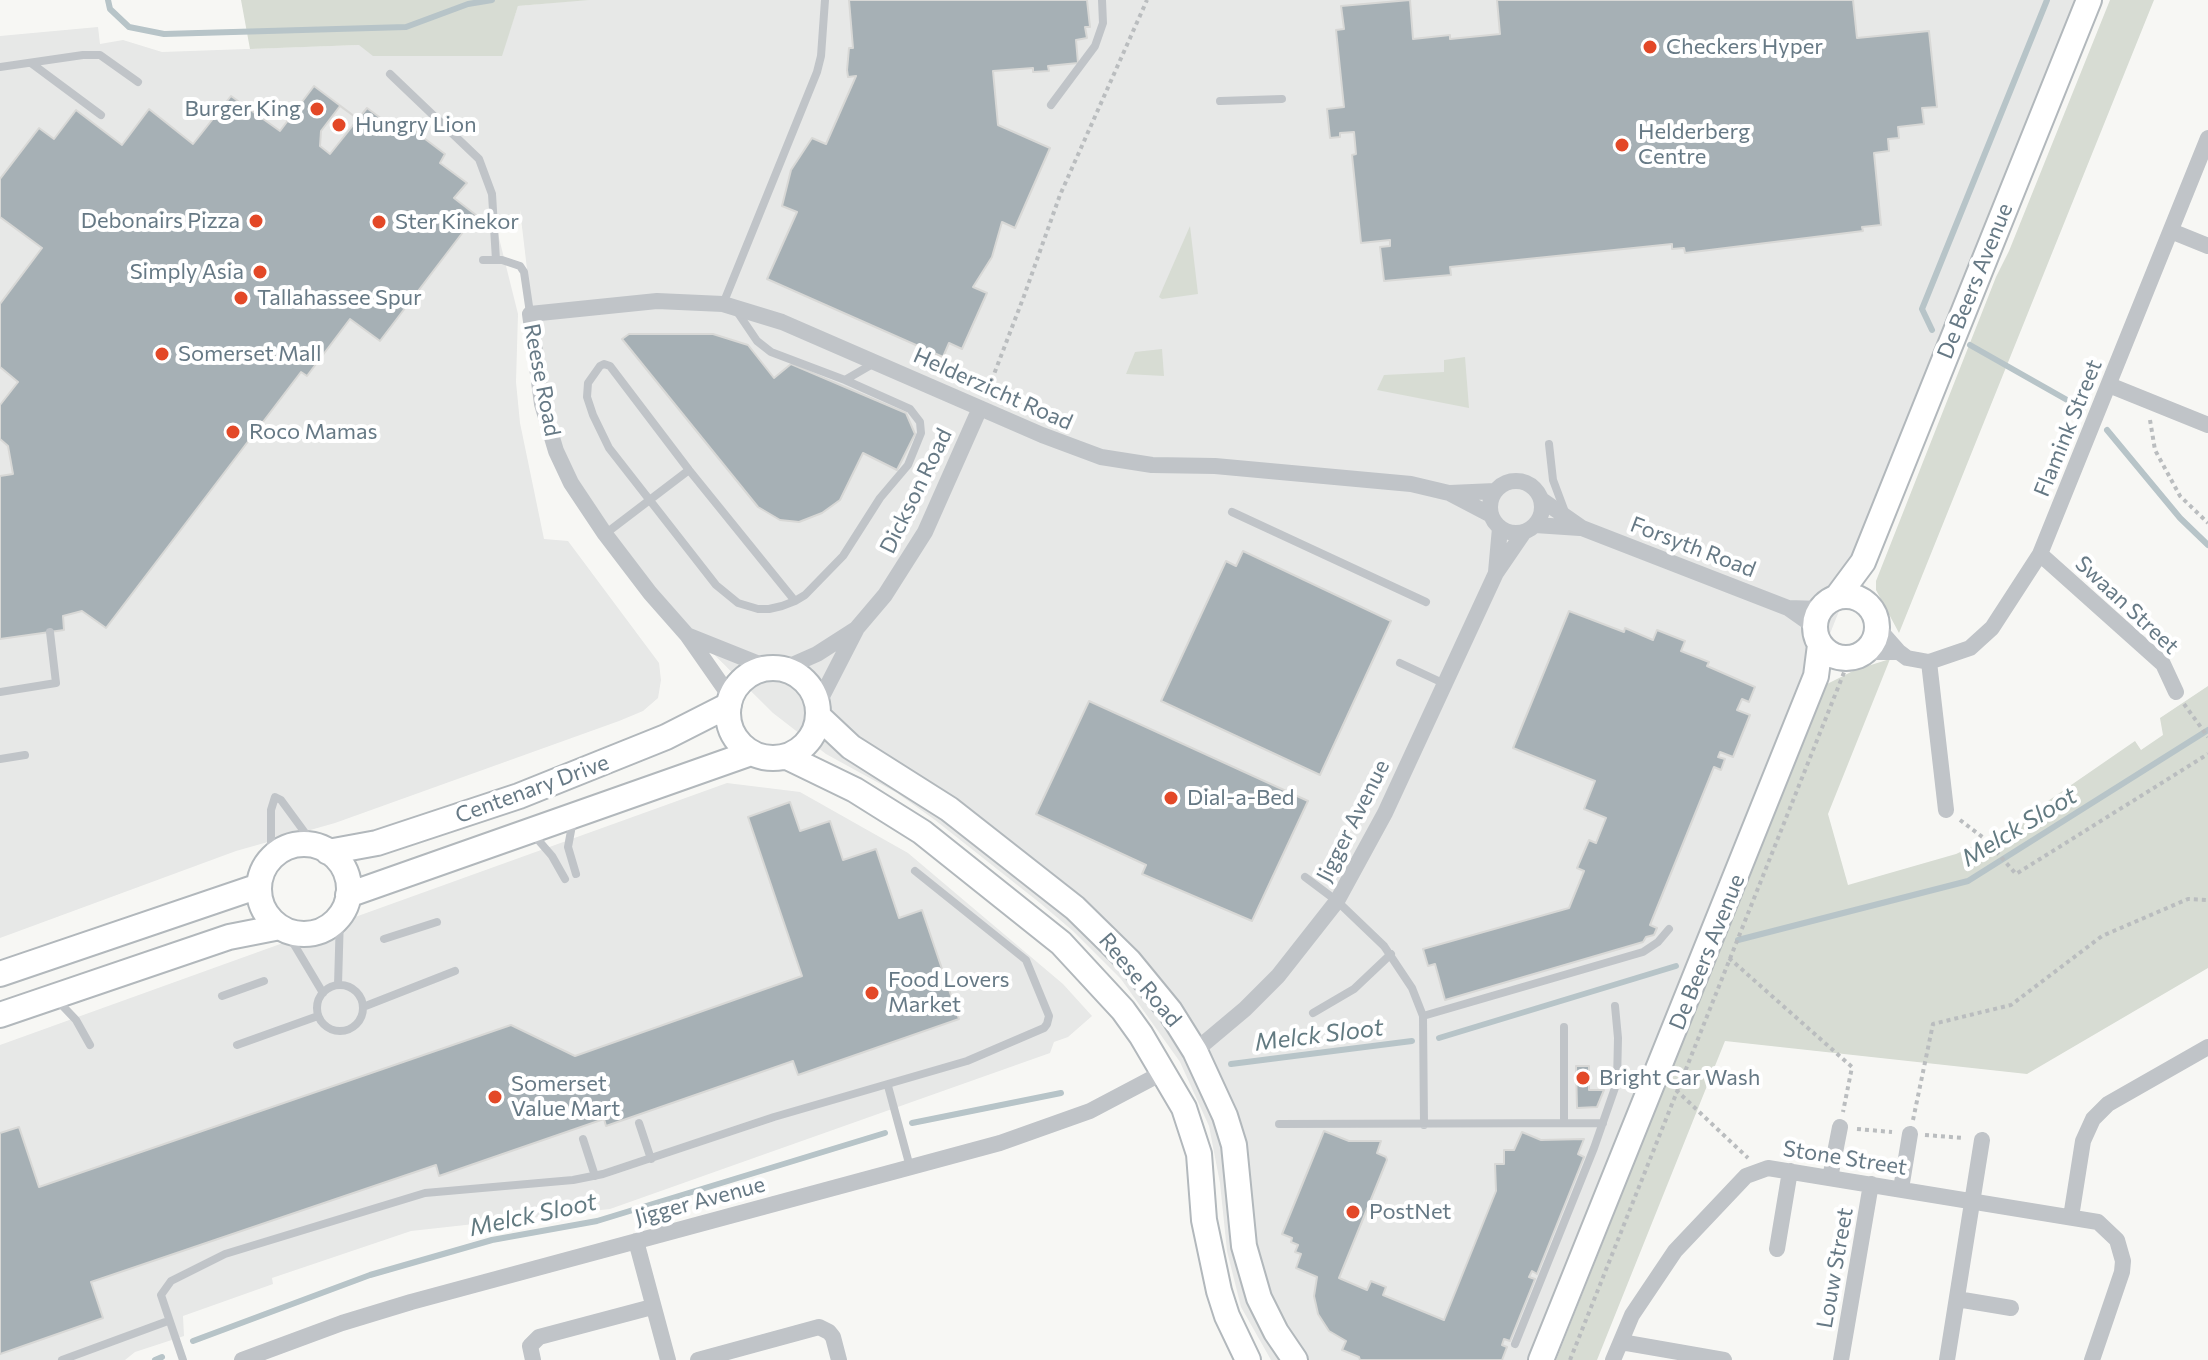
<!DOCTYPE html>
<html>
<head>
<meta charset="utf-8">
<style>
  body { margin:0 }
  canvas { display:block; background:#f7f7f4 }
</style>
</head>
<body>
<canvas width="2208" height="1360"></canvas>
<script>
const context = document.querySelector('canvas').getContext('2d');
context.lineJoin = 'round';
function fill(path, color) { context.fillStyle = color; context.fill(path, 'evenodd'); }
const toPath = rows => new Path2D(rows.map(r => 'M' + r).join(''));
function strokePath(path, color, width, dash) { context.strokeStyle = color; context.lineWidth = width; context.lineCap = dash ? 'butt' : 'round'; context.setLineDash(dash || []); context.stroke(path); }
function label(font, color, halo, rows, align = 'center') {
  context.font = font + ' Commissioner,sans-serif'; context.lineWidth = 8; context.setLineDash([]); context.textBaseline = 'middle'; context.strokeStyle = halo; context.fillStyle = color; for (const [text, x, y, turn = 0] of rows) {
    context.save(); context.translate(x, y); context.rotate((+turn || 0) * Math.PI / 180); context.textAlign = isNaN(turn) ? turn : align; if (halo) context.strokeText(text, 0, 0); context.fillText(text, 0, 0); context.restore();
  }
}
fill(toPath([
  [581,0,2083,0,1540,1360,1271,1360,1241,1307,1227,1251,1220,1183,1209,1126,1180,1062,1121,979,1073,931,1040,903,935,820,897,793,826,754,773,713,651,592,586,504,543,404,520,210,520,223,497,230,518,314,516,382,520,423,544,539,568,541,659,663,661,680,658,698,643,711,619,721,335,823,236,851,0,938,0,36,98,27,100,44,123,40,162,52,359,45,501,56,518,6],
  [727,783,800,792,908,853,1063,984,1092,1016,1068,1037,1054,1042,1050,1053,610,1209,411,1231,272,1278,273,1284,183,1316,184,1336,135,1352,125,1360,0,1360,0,1045]
]), '#e7e8e7');
fill(toPath([
  [241,0,589,0,518,6,502,56,373,56,359,45,250,49],
  [2110,0,2154,0,1899,633,1876,590,1876,581,1996,277,2009,251],
  [1190,226,1198,294,1162,299,1159,297],
  [1162,349,1164,376,1126,374,1135,352],
  [1465,357,1469,408,1377,390,1384,375,1444,372,1444,360],
  [1890,659,1828,814,1848,885,1956,854,2003,832,2135,741,2141,750,2163,735,2160,718,2208,686,2208,968,2027,1074,1725,1041,1597,1360,1556,1360,1825,685,1855,670]
]), '#d7dcd3');
strokePath(toPath([
  [108,0,110,9,129,27,164,34,406,27,468,4,492,0],
  [1932,330,1922,309,2047,0],
  [1970,345,2083,409],
  [2107,430,2180,518,2208,545],
  [1738,940,1968,881,2208,730],
  [1439,1038,1676,966],
  [1231,1064,1412,1041],
  [912,1123,1061,1093],
  [193,1341,370,1275,492,1240,597,1221,885,1133],
  [155,1360,162,1357]
]), '#b7c4c8', 6);
const building = toPath([
  [849,0,1087,0,1090,27,1085,27,1087,38,1076,40,1078,63,1048,66,1049,71,1033,72,1033,68,993,71,998,125,1050,148,1015,228,1002,222,992,257,973,287,987,293,962,349,949,343,943,357,767,279,797,212,782,206,791,170,812,138,826,144,856,76,848,77,847,70,849,48,853,48,849,0],
  [1410,0,1413,39,1450,35,1450,39,1500,34,1497,0,1853,0,1857,38,1929,31,1937,107,1922,108,1924,124,1898,127,1899,138,1888,139,1889,151,1874,153,1881,225,1862,227,1863,231,1685,253,1684,248,1672,249,1672,244,1450,267,1451,275,1384,281,1380,247,1390,246,1390,240,1361,243,1352,155,1356,154,1354,132,1340,133,1340,137,1330,138,1327,109,1344,107,1336,30,1344,29,1341,6,1410,0],
  [314,86,358,119,367,108,394,128,400,120,445,154,440,163,467,183,454,198,476,215,380,341,350,319,307,376,301,372,106,628,82,611,63,616,64,630,0,639,0,476,13,474,8,446,0,439,0,405,18,382,0,367,0,304,42,248,0,217,0,179,39,128,54,139,76,110,122,145,149,109,193,144,231,96,280,131,314,86],
  [340,106,358,119,330,154,320,146,321,131,340,106],
  [629,334,713,334,748,345,774,378,791,364,906,413,915,434,897,470,863,453,840,500,822,513,799,522,780,520,758,507,622,339,629,334],
  [1243,551,1391,621,1320,775,1161,701,1226,561,1236,566,1243,551],
  [1569,611,1624,632,1625,628,1653,640,1657,630,1685,641,1681,651,1709,662,1707,666,1755,687,1749,702,1742,699,1737,710,1750,715,1733,757,1720,752,1718,757,1725,759,1721,770,1714,767,1650,925,1657,928,1654,935,1646,937,1643,942,1445,1000,1435,964,1428,966,1423,949,1569,908,1584,871,1577,868,1589,840,1596,843,1606,818,1584,809,1595,781,1513,748,1569,611],
  [1089,701,1308,801,1252,921,1142,874,1146,865,1036,814,1089,701],
  [790,802,800,831,830,821,843,860,876,849,899,918,922,910,959,1019,798,1075,793,1061,606,1126,604,1119,439,1176,436,1165,91,1282,103,1318,0,1354,0,1133,19,1127,39,1187,511,1025,575,1056,802,976,748,817,790,802],
  [1576,1066,1589,1066,1589,1090,1604,1090,1597,1107,1577,1108,1576,1066],
  [1324,1131,1349,1141,1381,1141,1377,1153,1386,1157,1387,1160,1339,1278,1367,1290,1371,1281,1386,1287,1383,1295,1444,1320,1496,1191,1495,1164,1504,1164,1504,1150,1514,1150,1522,1132,1541,1140,1584,1139,1578,1154,1584,1157,1537,1274,1532,1271,1529,1277,1535,1279,1510,1341,1504,1339,1502,1345,1507,1347,1502,1360,1360,1360,1359,1357,1342,1350,1346,1341,1329,1331,1318,1314,1314,1296,1317,1277,1296,1268,1301,1254,1295,1252,1298,1245,1291,1242,1292,1238,1282,1234,1324,1131]
]);
fill(building, '#a6b0b5');
strokePath(building, '#d8d8d6', 2);
const secondary = toPath([
  '1815 627a31 31 0 1 1 62 0a31 31 0 1 1-62 0Z',
  [1837,597,1863,562,2089,0],
  '728 713a45 45 0 1 1 90 0a45 45 0 1 1-90 0Z',
  [818,716,851,747,949,809,1075,908,1129,961,1170,1011,1195,1051,1225,1116,1234,1145,1244,1246,1259,1298,1276,1332,1295,1360],
  [787,757,855,790,922,832,1061,943,1123,1010,1141,1035,1184,1108,1199,1154,1204,1220,1219,1291,1227,1316,1248,1360],
  '259 889a45 45 0 1 1 90 0a45 45 0 1 1-90 0Z',
  [328,852,377,843,519,796,666,737,729,705],
  [348,895,751,753],
  [0,974,259,886],
  [0,1015,229,937,280,927],
  [1541,1360,1816,676,1820,645]
]);
strokePath(secondary, '#b2b8bc', 28);
strokePath(toPath([
  [986,395,1024,296,1060,195,1147,0],
  [2150,420,2155,450,2180,496,2208,523],
  [2184,704,2208,737],
  [1960,820,1985,839,2016,874,2208,754],
  [1729,958,1852,1067,1843,1112],
  [1676,1090,1748,1158],
  [1913,1120,1933,1024,2011,1005,2102,936,2188,899,2208,900],
  [1857,1129,1892,1132],
  [1925,1135,1964,1138],
  [1570,1360,1849,660]
]), '#babdbf', 4, [4, 4]);
strokePath(toPath([
  [31,63,101,115],
  [0,67,83,55,100,55,138,82],
  [390,74,479,159,492,194,496,260],
  [1220,101,1282,99],
  [1051,105,1095,46,1103,23,1102,0],
  [483,260,502,260,520,266,524,272,530,313],
  [723,304,817,72,821,56,825,0],
  [736,310,757,341,771,352,845,380,876,362],
  [1549,444,1553,480,1565,512],
  [1232,512,1426,602],
  [605,534,689,470],
  [795,601,689,470,610,366,604,364,600,366,588,383,587,397,593,415,609,448,716,585,738,603,758,609,769,609,782,606,795,601,805,595,843,556,880,498,908,465,921,433,920,422,910,409,845,380],
  [1400,663,1445,684],
  [0,692,56,683,50,632],
  [0,759,25,755],
  [573,820,568,847,576,874],
  [533,834,552,856,565,879],
  [271,859,271,810,275,797,281,800,314,845],
  [1305,877,1337,901,1384,946,1412,988,1423,1016,1424,1125],
  [286,931,323,993],
  [384,939,437,922],
  [338,985,340,916],
  '317 1008a23 23 0 1 1 46 0a23 23 0 1 1-46 0Z',
  [222,996,264,981],
  [58,1001,76,1020,90,1045],
  [363,1007,455,971],
  [1313,1013,1354,989,1391,954],
  [1423,1016,1643,952,1658,942,1669,929],
  [1564,1027,1564,1123],
  [237,1045,318,1016],
  [888,1086,910,1167],
  [639,1123,651,1159],
  [1279,1124,1603,1123],
  [583,1139,595,1176],
  [1515,1344,1594,1148,1617,1082,1618,1038,1615,1006],
  [62,1360,168,1321],
  [183,1360,161,1295,171,1281,225,1254,425,1193,573,1180,603,1174,774,1117,967,1061,1044,1028,1047,1024,1049,1016,1026,960,915,871]
]), '#c0c4c8', 8);
strokePath(toPath([
  [2171,231,2208,246],
  [2109,385,2208,425],
  '1490 507a26 26 0 1 1 52 0a26 26 0 1 1-52 0Z',
  [1450,493,1495,491],
  [1542,500,1582,528,1788,608,1815,627],
  [1535,525,1580,528],
  [2040,554,2163,664,2176,692],
  [1496,572,1500,528],
  [1788,608,1821,609],
  [1877,627,1899,652,1907,658,1929,662,1970,648,1992,628,2040,554,2208,138],
  [689,636,769,668],
  [1864,652,1899,652],
  [1929,662,1946,810],
  [783,669,817,654,856,629],
  [731,698,687,635,650,593,605,534,571,483,556,451,542,404,530,314,657,301,723,304,782,322,1042,435,1101,457,1152,465,1215,466,1411,484,1449,493,1491,515],
  [818,704,857,628,885,595,925,532,980,408],
  [1195,1051,1245,1009,1278,976,1337,901,1385,813,1496,573,1524,532],
  [1830,1178,1840,1127],
  [1901,1189,1910,1134],
  [2071,1217,2083,1141,2093,1119,2108,1104,2208,1047],
  [636,1241,668,1360],
  [1777,1249,1790,1171],
  [1957,1299,2011,1308],
  [1621,1342,1724,1360],
  [242,1360,342,1323,411,1302,1000,1143,1090,1111,1164,1072],
  [533,1360,530,1346,539,1337,652,1307],
  [698,1360,819,1327,829,1332,833,1337,839,1360],
  [1613,1360,1632,1315,1675,1251,1746,1176,1768,1168,2098,1222,2117,1240,2123,1261,2122,1272,2092,1360],
  [1841,1360,1871,1184],
  [1947,1360,1982,1140]
]), '#c0c4c8', 16);
strokePath(secondary, '#fff', 24);
for (const [x, y, r, color] of [
  [1650,47,8,"#e34827"],
  [317,109,8,"#e34827"],
  [339,125,8,"#e34827"],
  [1622,145,8,"#e34827"],
  [256,221,8,"#e34827"],
  [379,222,8,"#e34827"],
  [260,272,8,"#e34827"],
  [241,298,8,"#e34827"],
  [162,354,8,"#e34827"],
  [233,432,8,"#e34827"],
  [1171,798,8,"#e34827"],
  [872,993,8,"#e34827"],
  [1583,1078,8,"#e34827"],
  [495,1097,8,"#e34827"],
  [1353,1212,8,"#e34827"]
]) { const dot = new Path2D(); dot.arc(x, y, r, 0, 2 * Math.PI); context.fillStyle = color; context.fill(dot); strokePath(dot, '#fff', 3); }
label('22px', '#667985', '#fff', [
  ["Checkers Hyper",1666,47],
  ["Burger King",301,109,"right"],
  ["Hungry Lion",355,125],
  ["Helderberg",1638,132],
  ["Centre",1638,157],
  ["Debonairs Pizza",240,221,"right"],
  ["Ster Kinekor",395,222],
  ["Simply Asia",244,272,"right"],
  ["Tallahassee Spur",257,298],
  ["Somerset Mall",178,354],
  ["Roco Mamas",249,432],
  ["Dial-a-Bed",1187,798],
  ["Food Lovers",888,980],
  ["Market",888,1005],
  ["Bright Car Wash",1599,1078],
  ["Somerset",511,1084],
  ["Value Mart",511,1109],
  ["PostNet",1369,1212]
], 'left');
label('22px', '#667985', '#fff', [
  ["De Beers Avenue",1975,281,-68],
  ["Reese Road",542,380,79],
  ["Helderzicht Road",993,389,24],
  ["Flamink Street",2068,428,-68],
  ["Dickson Road",916,491,-64],
  ["Forsyth Road",1693,547,21],
  ["Swaan Street",2127,605,43],
  ["Centenary Drive",532,789,-20],
  ["Jigger Avenue",1353,821,-63],
  ["De Beers Avenue",1707,952,-68],
  ["Reese Road",1140,980,50],
  ["Stone Street",1845,1158,9],
  ["Jigger Avenue",700,1201,-15],
  ["Louw Street",1835,1268,-80]
]);
label('italic 24px', '#627a81', '#fff', [
  ["Melck Sloot",2019,827,-31],
  ["Melck Sloot",1319,1035,-7],
  ["Melck Sloot",533,1215,-12]
]);
</script>
</body>
</html>
